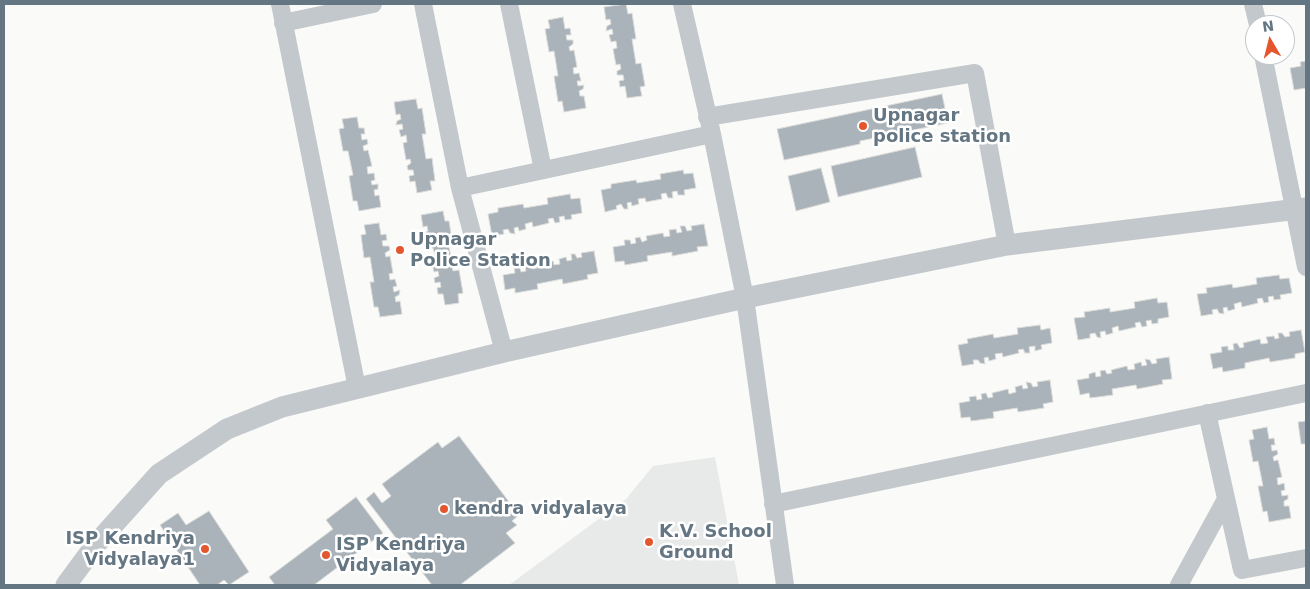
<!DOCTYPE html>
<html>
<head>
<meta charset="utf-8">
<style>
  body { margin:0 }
  #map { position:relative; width:1310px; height:589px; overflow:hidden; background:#fafaf8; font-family:"DejaVu Sans",sans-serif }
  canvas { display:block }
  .frame { position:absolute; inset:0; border:5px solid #657683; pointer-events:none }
  .north { position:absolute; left:1245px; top:15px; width:50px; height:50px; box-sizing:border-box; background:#fff; border:1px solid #c1c8cd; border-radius:50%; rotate:352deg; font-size:14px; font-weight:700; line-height:20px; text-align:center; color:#657683 }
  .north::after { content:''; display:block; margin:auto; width:18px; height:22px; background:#e4572e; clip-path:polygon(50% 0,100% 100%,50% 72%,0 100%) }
</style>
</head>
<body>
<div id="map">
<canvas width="1310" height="589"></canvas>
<div class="frame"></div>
<div class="north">N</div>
</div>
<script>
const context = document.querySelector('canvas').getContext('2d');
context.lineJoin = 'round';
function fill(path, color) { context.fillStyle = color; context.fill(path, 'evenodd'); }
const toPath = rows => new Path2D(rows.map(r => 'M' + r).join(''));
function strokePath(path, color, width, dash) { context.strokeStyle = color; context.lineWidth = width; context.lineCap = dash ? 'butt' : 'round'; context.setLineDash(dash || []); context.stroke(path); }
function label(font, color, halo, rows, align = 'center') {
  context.font = font + ' "DejaVu Sans",sans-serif'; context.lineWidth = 5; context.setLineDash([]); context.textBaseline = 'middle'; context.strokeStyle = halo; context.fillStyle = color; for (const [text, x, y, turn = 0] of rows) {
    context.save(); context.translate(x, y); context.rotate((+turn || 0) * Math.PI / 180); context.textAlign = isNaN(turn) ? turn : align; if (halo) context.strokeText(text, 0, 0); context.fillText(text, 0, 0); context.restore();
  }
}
fill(toPath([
  [715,457,739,585,509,585,626,499,653,466]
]), '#e8e9e9');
const building = toPath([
  [626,4,628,14,632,13,636,39,632,39,636,64,641,63,645,86,640,87,642,96,627,98,625,86,620,87,619,81,624,80,623,75,617,75,617,71,621,69,620,64,616,65,613,49,617,48,616,41,611,42,609,35,613,34,612,29,606,31,607,26,611,24,610,19,606,20,604,7,626,4],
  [563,17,565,29,570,28,571,35,566,35,567,40,573,40,573,44,569,47,570,51,574,50,577,67,573,68,574,74,579,73,581,81,577,81,578,86,584,85,583,89,579,91,580,96,584,96,586,108,564,112,562,101,558,102,554,76,558,76,554,51,549,52,545,29,550,28,548,20,563,17],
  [1306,61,1306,88,1294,90,1290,68,1301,66,1300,62,1306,61],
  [942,94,948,123,860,141,860,144,784,160,777,129,942,94],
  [416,99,418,109,422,108,426,134,422,134,426,159,432,158,435,181,430,181,432,190,417,193,415,181,410,182,409,176,414,175,413,170,408,170,407,166,411,163,410,159,406,160,403,143,407,142,406,135,401,137,399,130,403,129,402,124,396,125,397,121,401,119,400,114,396,115,394,102,416,99],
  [357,117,359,128,364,128,365,134,361,134,362,140,367,139,368,144,363,146,364,151,368,150,372,166,367,167,368,174,374,173,375,180,371,181,372,185,378,184,378,189,374,190,375,196,379,195,381,207,359,211,357,201,353,201,349,176,353,175,348,151,343,151,339,129,344,128,342,119,357,117],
  [915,147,922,177,838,197,831,166,915,147],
  [821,168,830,202,796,211,788,176,821,168],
  [683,170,684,174,693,173,696,188,684,190,685,195,678,195,677,191,672,192,673,198,668,198,666,193,661,194,662,199,646,202,645,198,638,199,639,204,632,206,631,202,627,203,628,209,624,209,621,204,616,206,617,209,605,212,601,190,611,188,611,184,636,180,637,183,661,179,660,174,683,170],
  [570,194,571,199,580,198,582,213,571,215,572,219,565,220,564,216,559,217,560,222,555,223,553,218,548,219,549,223,533,227,532,222,525,224,526,229,519,231,518,227,514,228,515,234,510,233,508,229,503,230,504,234,492,236,488,214,498,212,498,208,523,204,524,208,548,204,547,198,570,194],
  [443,211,445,221,449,221,453,246,449,246,453,271,459,270,463,293,458,294,459,303,445,305,443,294,438,294,437,288,441,287,440,282,435,283,434,278,439,276,438,271,434,272,430,256,435,255,433,248,428,249,427,242,431,241,430,236,424,238,424,233,428,231,427,226,423,227,421,215,443,211],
  [379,223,381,235,386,234,387,240,382,241,383,246,389,246,390,250,385,253,386,257,390,256,393,273,389,274,390,280,395,279,397,286,393,287,394,292,400,290,399,295,395,297,396,302,400,301,402,314,380,317,378,307,374,307,370,282,374,282,370,257,364,258,361,235,366,234,364,225,379,223],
  [704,224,708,246,697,247,698,251,672,256,672,252,647,256,648,261,625,265,624,261,615,262,613,247,625,245,624,240,630,240,631,244,636,243,635,238,640,237,642,242,647,240,646,236,663,233,664,237,670,236,669,230,676,229,677,233,682,232,680,226,685,226,687,231,692,230,691,226,704,224],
  [594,251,598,273,587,275,588,279,563,284,562,279,537,284,538,289,515,293,515,288,505,290,503,275,515,273,514,268,520,267,521,272,526,271,525,265,530,265,533,269,537,268,536,265,553,261,554,265,560,264,559,259,566,257,567,261,572,260,571,254,575,254,577,258,582,257,581,253,594,251],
  [1279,275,1280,279,1289,278,1292,293,1280,295,1281,299,1274,300,1273,296,1268,297,1269,302,1264,303,1262,298,1257,299,1258,303,1242,307,1241,302,1234,304,1235,309,1228,311,1227,307,1223,308,1224,314,1219,313,1217,309,1212,310,1213,314,1201,316,1197,294,1207,293,1206,288,1232,284,1233,288,1257,284,1256,278,1279,275],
  [1157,298,1158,303,1167,302,1169,317,1158,319,1158,323,1152,324,1151,320,1146,321,1147,326,1142,327,1140,322,1135,323,1136,327,1119,331,1118,326,1112,328,1113,333,1106,335,1105,331,1100,332,1101,338,1097,337,1095,333,1090,334,1090,338,1078,340,1074,318,1085,317,1084,312,1110,308,1110,312,1135,308,1134,302,1157,298],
  [1040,325,1041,330,1050,328,1052,343,1041,345,1042,349,1035,351,1035,346,1029,347,1030,353,1025,353,1023,349,1018,350,1019,353,1003,357,1002,353,995,354,996,359,989,361,988,357,984,358,985,364,980,363,978,360,973,360,974,364,962,366,958,345,968,343,967,339,993,334,994,338,1018,334,1017,328,1040,325],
  [1301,330,1305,352,1295,354,1295,358,1270,362,1269,358,1245,363,1245,368,1223,372,1222,367,1213,369,1210,354,1222,352,1221,347,1228,346,1228,350,1234,350,1233,344,1237,343,1240,348,1244,347,1243,343,1260,339,1261,344,1268,343,1266,337,1274,336,1275,339,1279,338,1278,333,1282,333,1285,337,1290,336,1289,332,1301,330],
  [1169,357,1172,379,1162,380,1163,384,1137,389,1136,385,1112,389,1113,395,1090,398,1089,393,1080,395,1077,380,1089,378,1089,374,1095,372,1096,377,1101,376,1100,371,1105,370,1107,374,1112,373,1111,370,1127,366,1128,370,1135,369,1134,364,1141,362,1142,366,1147,365,1145,359,1150,360,1152,364,1157,363,1156,359,1169,357],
  [1050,380,1053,402,1043,404,1044,408,1018,412,1017,408,993,412,994,418,971,421,970,417,961,418,959,403,970,401,969,397,976,396,977,400,982,399,981,394,986,393,988,398,993,397,992,393,1008,389,1009,394,1016,392,1015,387,1022,385,1023,389,1028,388,1026,382,1031,383,1033,387,1038,386,1037,382,1050,380],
  [1306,421,1306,444,1301,444,1298,422,1306,421],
  [1267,427,1269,439,1274,438,1275,445,1271,445,1272,451,1277,450,1278,454,1273,457,1274,461,1278,460,1282,477,1277,478,1278,485,1284,483,1285,490,1281,491,1282,496,1288,495,1288,499,1284,501,1284,506,1289,506,1291,518,1269,522,1267,511,1263,512,1258,486,1263,486,1258,461,1253,462,1249,440,1254,439,1252,430,1267,427],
  [459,436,519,515,512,521,517,525,506,533,515,543,460,585,432,585,366,499,374,492,382,503,391,496,382,484,438,442,442,448,459,436],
  [356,497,383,533,314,585,275,585,269,577,333,529,326,520,356,497],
  [209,511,249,572,229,585,224,580,217,585,200,585,160,525,178,513,186,525,209,511]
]);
fill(building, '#aab3b9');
strokePath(building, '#dcdcda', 1);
strokePath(toPath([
  [280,4,357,388],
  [423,4,460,188,504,352],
  [509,4,543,170],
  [682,4,712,134,745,298,785,585],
  [1253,4,1258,25],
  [283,23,373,4],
  [1263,55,1306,267],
  [707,117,975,73,1007,245],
  [460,188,712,134],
  [1207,413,1242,570,1306,558],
  [773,504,1306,393],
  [1179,585,1226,499]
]), '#c3c8cc', 18);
strokePath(toPath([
  [66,585,97,543,159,474,227,429,282,407,504,352,745,298,1007,245,1306,208]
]), '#c3c8cc', 21);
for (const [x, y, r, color] of [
  [863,126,5,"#e4572e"],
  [400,250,5,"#e4572e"],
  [444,509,5,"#e4572e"],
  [649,542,5,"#e4572e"],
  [205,549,5,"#e4572e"],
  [326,555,5,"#e4572e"]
]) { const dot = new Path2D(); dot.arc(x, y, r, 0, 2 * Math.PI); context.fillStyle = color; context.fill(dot); strokePath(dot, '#fff', 2); }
label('bold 18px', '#657683', '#fff', [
  ["Upnagar",873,116],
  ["police station",873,137],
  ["Upnagar",410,240],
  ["Police Station",410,261],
  ["kendra vidyalaya",454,509],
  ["K.V. School",659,532],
  ["Ground",659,553],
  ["ISP Kendriya",195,539,"right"],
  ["Vidyalaya1",195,560,"right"],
  ["ISP Kendriya",336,545],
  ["Vidyalaya",336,566]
], 'left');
</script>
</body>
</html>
